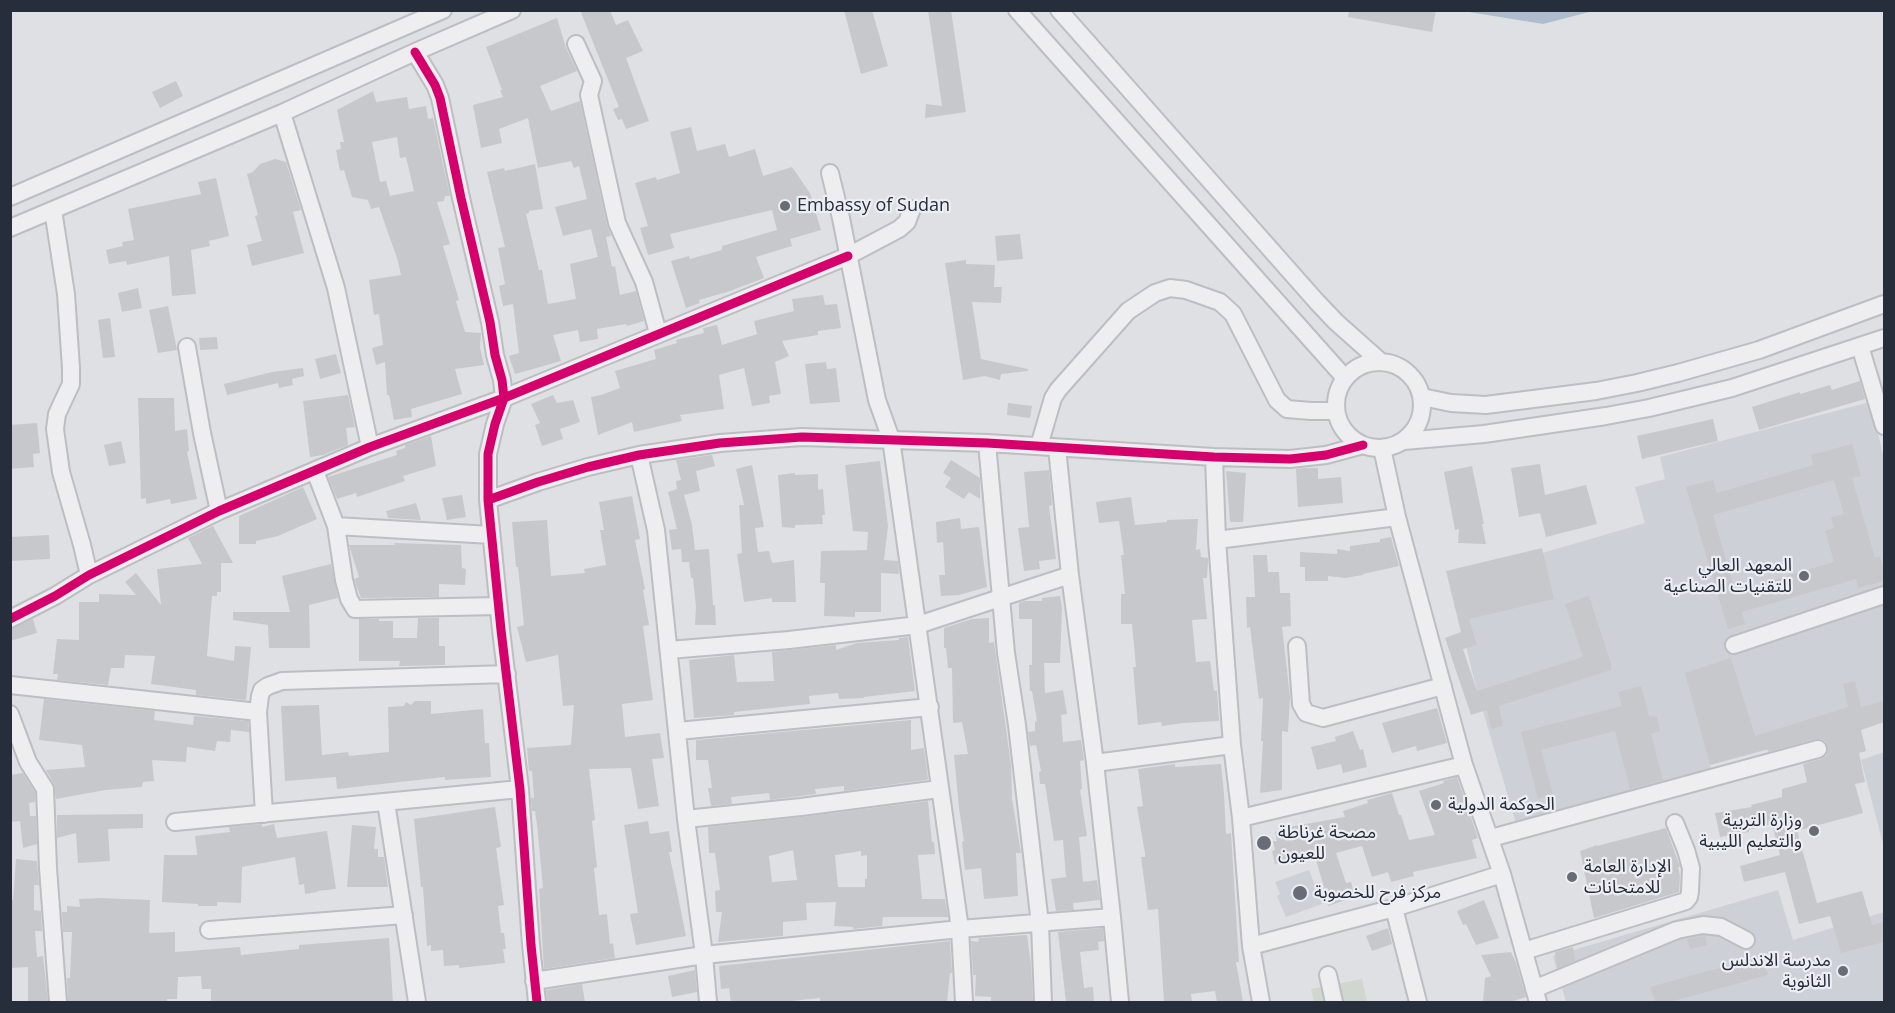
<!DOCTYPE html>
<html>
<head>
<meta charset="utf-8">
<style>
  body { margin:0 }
  #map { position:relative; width:1895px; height:1013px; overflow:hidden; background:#dee0e3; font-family:"Open Sans",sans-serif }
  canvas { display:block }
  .frame { position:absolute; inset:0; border:12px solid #272e3b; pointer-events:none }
</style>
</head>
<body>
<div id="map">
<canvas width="1895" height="1013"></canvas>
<div class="frame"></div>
</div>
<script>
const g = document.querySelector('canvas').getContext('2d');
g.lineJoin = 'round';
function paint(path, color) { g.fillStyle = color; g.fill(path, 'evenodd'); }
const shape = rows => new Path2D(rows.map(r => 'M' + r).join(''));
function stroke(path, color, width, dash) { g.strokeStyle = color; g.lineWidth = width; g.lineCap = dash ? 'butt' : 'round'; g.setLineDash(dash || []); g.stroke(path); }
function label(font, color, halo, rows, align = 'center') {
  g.font = font + ' "Open Sans","Noto Sans Arabic",sans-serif'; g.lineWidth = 4.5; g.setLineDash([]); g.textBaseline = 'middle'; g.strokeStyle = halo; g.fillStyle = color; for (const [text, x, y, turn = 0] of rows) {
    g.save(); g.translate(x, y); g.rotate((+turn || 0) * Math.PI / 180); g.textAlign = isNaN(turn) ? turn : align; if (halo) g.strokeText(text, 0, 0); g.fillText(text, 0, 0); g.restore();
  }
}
const built = shape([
  [1870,402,1884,458,1884,719,1710,765,1715,784,1520,837,1477,691,1450,580,1645,523,1635,487,1665,479,1660,457],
  [1884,752,1884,847,1861,760],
  [1309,870,1314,883,1319,882,1323,892,1318,894,1322,904,1286,917,1277,896,1280,894,1275,882],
  [1778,890,1793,940,1884,912,1884,1002,1566,1002,1553,956]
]);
const green = shape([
  [1362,979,1367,1002,1314,1002,1311,989]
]);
const water = shape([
  [1463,11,1593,11,1543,24]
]);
const building = shape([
  [580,10,610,10,616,25,628,20,643,51,626,58,649,121,626,129,622,119,618,120,613,109,619,107],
  [844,10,872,10,888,66,861,74],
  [928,10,951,10,966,112,925,118,926,104,942,106],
  [1349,10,1436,10,1432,32,1348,17],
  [557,18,566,48,577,71,540,86,551,111,580,101,607,225,611,236,606,237,612,267,615,266,620,295,636,291,644,321,627,326,626,324,597,329,598,339,580,342,578,330,553,335,561,361,515,374,509,356,519,353,513,304,503,306,499,286,505,284,498,248,505,247,487,172,504,168,505,171,535,164,543,209,529,211,529,213,526,214,539,270,542,270,548,304,576,299,570,264,598,257,591,229,563,236,555,207,587,199,579,166,574,168,571,161,538,168,528,118,499,129,502,143,481,148,473,105,503,97,500,90,502,90,486,47],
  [176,81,183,96,160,108,152,92],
  [373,91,376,102,407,97,409,109,426,106,428,119,433,118,450,196,445,196,444,201,437,202,450,244,443,246,459,300,456,301,465,332,481,333,480,347,484,365,455,369,462,394,411,409,412,417,394,420,389,395,387,395,385,362,376,365,372,348,383,345,379,314,374,315,369,280,401,275,398,261,379,207,371,209,368,200,352,197,344,170,340,171,336,150,341,149,340,142,344,142,337,110],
  [397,137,400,158,406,157,414,191,390,196,386,181,380,182,372,142],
  [691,127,697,151,725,144,729,157,755,149,763,176,792,167,810,193,821,230,790,239,792,246,756,257,764,278,730,291,699,300,700,303,686,308,671,261,689,256,690,259,722,250,722,246,777,230,772,210,670,234,674,248,648,255,640,228,648,226,635,183,656,177,657,180,680,173,670,132],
  [275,159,286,162,301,210,293,212,304,253,252,266,247,245,262,241,255,216,258,215,247,174,253,172,260,164],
  [216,178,229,236,209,241,210,246,191,250,196,294,172,296,169,256,127,265,126,261,109,264,106,250,123,246,122,242,134,240,128,209,201,194,198,182],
  [1020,234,1023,259,997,261,995,236],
  [966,260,966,264,995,265,994,287,1002,287,1001,303,972,302,981,359,1028,369,1028,371,1001,374,1000,380,985,376,963,380,945,263],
  [138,288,142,308,122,312,118,293],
  [823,295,825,305,837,304,841,328,818,331,818,335,782,341,789,356,775,362,781,394,769,396,770,403,752,406,744,368,719,375,724,409,680,415,682,421,634,432,632,422,598,435,591,397,601,395,620,388,615,371,656,359,654,350,677,343,676,340,704,333,703,328,717,325,722,345,757,334,754,321,794,311,792,299],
  [168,306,177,350,158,353,149,310],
  [110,318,115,357,103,358,98,320],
  [217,337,218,349,200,350,199,338],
  [336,354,341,373,320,379,315,359],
  [826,362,827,369,836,368,840,402,810,404,805,364],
  [303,368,304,376,292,379,293,385,279,388,278,383,227,395,224,384,272,372],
  [1860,381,1865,399,1759,430,1752,407,1800,392,1800,394,1830,385,1832,390],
  [348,395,355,427,346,428,348,445,323,455,310,457,303,401],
  [553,395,557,403,573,400,580,422,560,429,563,439,542,446,535,425,540,423,531,404],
  [138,398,174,398,175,431,187,429,189,451,187,452,197,499,171,504,170,499,146,504,146,498,141,499],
  [1008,403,1032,406,1030,418,1007,415],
  [1713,419,1718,441,1642,459,1637,436],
  [37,423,40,453,33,454,34,467,10,469,10,425],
  [431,436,436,466,403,476,405,481,357,497,356,493,337,499,328,477,397,455,396,451,405,448,405,445],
  [121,441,126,463,109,466,104,445],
  [1852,444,1861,476,1852,478,1875,558,1880,557,1884,570,1884,581,1858,588,1856,579,1742,612,1745,624,1728,629,1686,487,1713,480,1717,493,1813,465,1811,455],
  [1834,480,1844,514,1831,517,1834,528,1825,531,1834,562,1735,591,1713,515],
  [712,455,715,466,696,471,700,491,684,495,692,525,695,550,709,549,713,605,715,605,716,625,695,625,696,606,693,578,691,578,689,562,682,562,681,549,672,550,669,530,677,529,668,492,677,489,676,481,681,480,676,460],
  [951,460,980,478,980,499,969,492,964,499,945,487,951,478,943,473],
  [880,461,888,526,884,560,898,561,899,574,881,573,881,612,855,612,855,617,824,616,825,583,820,583,821,551,867,550,868,532,853,531,845,465],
  [1540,464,1545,495,1586,485,1597,524,1546,537,1540,513,1519,517,1511,468],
  [752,465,764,527,755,528,758,552,769,551,772,563,794,560,796,602,772,602,772,598,744,602,737,554,742,553,739,505,744,505,736,469],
  [1472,466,1484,524,1482,524,1486,544,1458,543,1459,529,1455,530,1444,472],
  [1306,468,1318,468,1318,479,1341,477,1343,503,1298,507,1296,469],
  [1049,470,1052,505,1049,506,1056,559,1039,561,1040,569,1024,571,1018,528,1029,527,1024,472],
  [1226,471,1246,473,1243,522,1230,522],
  [795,473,795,475,818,474,818,490,823,489,825,515,822,515,823,524,795,525,795,528,782,527,778,475],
  [303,487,317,519,278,536,256,541,256,544,239,544,239,516],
  [462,495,466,517,447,520,442,498],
  [632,496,640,539,635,540,645,589,643,590,649,625,643,626,653,700,622,704,625,737,660,733,664,758,652,759,659,806,638,809,631,768,589,769,595,820,592,821,597,867,594,868,599,915,607,914,610,944,613,943,615,958,544,969,539,889,543,888,537,824,535,811,532,811,531,798,534,798,532,771,529,771,527,748,571,745,574,705,563,706,558,655,526,662,517,627,524,625,518,567,516,567,512,522,547,520,551,576,585,573,584,569,606,565,600,530,604,530,599,502],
  [1131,497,1135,525,1167,522,1167,520,1198,519,1196,550,1200,549,1201,557,1208,558,1208,561,1207,578,1203,578,1207,619,1192,620,1196,662,1210,661,1214,691,1217,690,1219,721,1183,723,1162,726,1161,722,1138,725,1133,667,1136,667,1132,624,1121,624,1121,594,1125,594,1121,555,1124,555,1119,521,1099,523,1096,502],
  [416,503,421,520,388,518,386,511],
  [960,518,961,529,979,527,987,587,959,595,941,596,939,575,945,575,944,557,943,542,937,543,936,522],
  [213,526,233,563,221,563,221,592,217,592,217,596,212,596,207,656,234,661,235,646,251,647,246,700,196,695,196,690,151,684,155,656,125,655,124,668,111,668,108,685,57,680,58,674,53,674,57,639,79,640,79,602,99,602,99,594,136,595,125,582,136,573,161,605,157,569,202,564,188,538],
  [49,535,50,559,10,561,10,537],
  [1391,537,1399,566,1363,574,1363,575,1345,578,1328,576,1328,581,1305,581,1305,567,1300,567,1300,552,1337,554,1337,549,1350,551,1350,546,1380,542,1380,539],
  [394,543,461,545,462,568,466,569,465,585,439,584,439,597,361,598,354,579,359,577,349,545,395,545],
  [1542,548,1554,599,1469,619,1477,645,1463,649,1477,691,1583,657,1565,604,1589,596,1611,664,1611,670,1499,706,1503,726,1491,729,1487,710,1471,715,1445,638,1461,632,1446,571],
  [1253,555,1267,555,1268,572,1279,572,1280,593,1290,593,1291,626,1282,627,1290,697,1288,732,1282,731,1282,790,1260,793,1263,741,1261,741,1263,698,1259,699,1250,627,1247,628,1246,597,1255,597],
  [331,564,338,598,309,605,310,648,269,648,268,625,233,620,233,612,290,612,282,576],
  [1060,596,1062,608,1060,663,1044,663,1045,693,1063,690,1067,714,1061,715,1063,742,1081,740,1084,760,1080,761,1082,789,1080,790,1087,836,1079,837,1083,882,1097,880,1100,900,1073,903,1074,910,1056,911,1051,879,1066,877,1063,840,1054,841,1045,784,1040,784,1039,772,1041,771,1036,745,1030,746,1028,732,1035,731,1035,722,1037,721,1032,691,1030,691,1029,665,1032,665,1032,619,1019,619,1019,603,1024,601,1042,601,1042,598],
  [418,618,439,618,439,646,445,646,445,665,399,666,400,661,359,661,359,619,379,619,379,621,393,621,393,638,417,638],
  [989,618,989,643,994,642,1011,765,1012,799,1021,853,1016,853,1018,896,984,899,981,868,965,870,962,842,964,841,959,808,954,755,968,754,962,722,953,723,952,668,948,668,946,648,944,648,944,628,972,619],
  [33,619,37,633,10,641,10,629],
  [908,637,915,691,864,697,864,698,839,699,838,693,809,696,810,704,734,712,734,715,694,718,689,660,734,655,737,682,774,681,772,652,836,645,836,650,857,643,899,640,899,638],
  [1731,658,1755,736,1848,707,1843,684,1855,681,1861,707,1884,701,1884,722,1861,730,1866,751,1859,753,1865,782,1855,784,1863,813,1797,831,1817,903,1862,891,1872,925,1884,922,1884,942,1841,953,1830,916,1799,924,1785,872,1744,882,1740,866,1780,855,1772,824,1749,830,1749,832,1720,837,1715,813,1752,807,1751,805,1782,797,1782,789,1807,782,1803,764,1821,759,1826,756,1828,751,1826,742,1821,739,1816,739,1768,752,1767,749,1710,765,1685,673],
  [1641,686,1649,716,1657,717,1660,731,1651,734,1663,780,1630,789,1615,731,1541,750,1553,795,1538,799,1521,732,1622,706,1618,692],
  [44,699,155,711,154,720,193,725,194,716,248,721,249,732,231,730,230,742,217,741,215,751,187,747,186,762,152,760,154,781,143,782,142,787,105,790,56,799,54,784,46,770,85,767,82,745,39,740],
  [415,701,431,701,431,714,483,709,485,743,489,743,491,777,445,780,445,777,337,789,336,777,285,781,281,706,319,705,322,755,348,752,349,756,389,752,388,707,404,706,406,702,411,705],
  [1437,708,1447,743,1417,751,1416,746,1392,753,1382,723],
  [911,720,911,750,924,748,928,779,926,780,844,791,844,786,815,789,816,794,770,800,769,793,731,797,732,804,711,806,708,788,712,788,708,760,696,760,696,740],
  [1353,731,1360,750,1363,749,1367,767,1343,773,1341,764,1317,770,1311,747,1336,741,1335,737],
  [1175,764,1175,767,1221,764,1224,794,1226,834,1231,833,1239,962,1236,962,1243,1002,1217,1002,1215,991,1191,994,1192,1002,1164,1002,1158,909,1148,910,1141,857,1145,857,1145,853,1137,807,1143,806,1138,769],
  [23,773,35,792,35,802,29,803,30,816,36,816,37,844,23,848,20,821,10,822,10,775],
  [1457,777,1478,838,1472,840,1477,858,1413,872,1414,876,1391,882,1388,872,1372,877,1362,846,1336,853,1346,883,1351,882,1355,897,1328,906,1323,890,1325,890,1315,857,1310,858,1310,855,1275,864,1272,851,1275,850,1273,841,1277,841,1275,832,1284,830,1284,828,1345,817,1343,811,1368,803,1367,800,1392,793,1399,815,1401,815,1409,840,1435,835,1419,791,1444,783,1443,781],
  [928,801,932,842,934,842,935,854,918,855,922,899,945,899,948,917,883,917,882,926,853,929,853,927,834,926,836,902,806,903,807,920,783,922,783,936,718,942,722,912,716,912,715,891,720,890,715,853,709,853,708,827,802,817],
  [793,850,797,880,772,882,769,856],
  [861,851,861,856,867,855,867,879,865,879,865,887,838,887,835,855],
  [495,807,501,847,496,848,504,905,498,906,501,933,504,933,506,949,503,949,505,963,459,968,459,965,444,966,443,950,431,951,431,945,427,946,423,887,421,887,414,819],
  [143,814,143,828,108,829,110,861,78,863,76,833,57,838,57,815],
  [648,821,650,834,669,831,672,852,669,852,686,936,636,945,630,914,638,913,624,825],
  [262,824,262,827,274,824,277,838,327,831,336,889,317,891,318,892,305,894,304,884,299,885,295,857,242,867,241,903,217,902,217,906,198,906,198,904,162,902,164,855,197,855,195,836,230,832,229,827],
  [352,825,376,827,374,849,378,849,378,857,384,857,388,887,347,887],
  [1666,828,1680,867,1678,867,1680,876,1679,892,1594,918,1580,851,1597,845,1597,846],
  [16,859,37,861,39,885,34,885,34,910,41,911,42,931,35,931,37,957,43,956,48,1002,28,1002,28,967,10,968,10,900,13,900],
  [100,898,150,900,149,933,175,932,175,952,240,947,241,955,299,949,299,945,389,938,393,1002,211,1002,211,989,202,989,201,976,178,977,177,999,167,999,167,1002,68,1002,67,978,70,978,72,932,63,932,62,912,67,912,67,906,80,907,79,899],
  [1484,900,1499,938,1476,945,1466,924,1463,925,1457,911],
  [1103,928,1104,941,1098,942,1099,950,1080,952,1084,988,1093,987,1094,1002,1066,1002,1058,932],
  [1388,928,1392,944,1372,951,1366,936],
  [1027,935,1031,964,1033,1002,991,1002,991,997,975,996,976,975,973,975,971,941,978,942,979,938],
  [1705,936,1707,945,1690,949,1687,939],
  [950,941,952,973,950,973,947,1002,820,1002,820,998,783,1002,731,1002,729,988,721,989,719,966],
  [1573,947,1575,961,1557,968,1555,952],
  [1511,952,1516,963,1526,997,1511,1002,1483,1002,1485,978,1491,976,1481,955],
  [1763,956,1768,975,1670,1002,1655,1002,1650,987],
  [695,970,697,992,672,997,668,976],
  [582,984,585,1002,547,1002,546,990]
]);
const minor = shape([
  [1017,10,1345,378],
  [1059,10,1317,302,1336,322,1381,362],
  [576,44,593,81,589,95,617,223,644,282,658,333],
  [415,52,435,85,440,98,461,198,490,322,495,355,502,380,504,398,495,424,488,454,488,500,501,630,520,789,531,945,537,1002],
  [282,113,336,288,370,447],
  [830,173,841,218,877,400,891,439,960,929,964,1002],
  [10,197,443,10],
  [53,210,66,294,71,368,71,384,57,414,55,429,61,472,82,545,89,575],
  [10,228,282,113,415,52,512,10],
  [1860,346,1884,426],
  [187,347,202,433,219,511],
  '1336 405a43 43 0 1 1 86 0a43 43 0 1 1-86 0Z',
  [1422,397,1451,403,1486,405,1596,391,1637,383,1678,373,1759,350,1884,304],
  [1404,441,1484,434,1606,416,1649,408,1732,388,1884,338],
  [987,443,1006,653,1017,725,1040,924,1043,1002],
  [1039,446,1053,398,1058,390,1128,311,1155,293,1170,288,1186,290,1220,302,1233,314,1277,400,1287,409,1311,411,1336,411],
  [1057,448,1070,575,1095,763,1112,917,1120,1002],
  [1382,448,1397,517,1464,765,1502,874,1538,1002],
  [639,455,656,530,686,819,704,955,708,1002],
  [1214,457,1217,540,1232,745,1241,818,1251,946,1261,1002],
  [315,471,336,526,344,580,349,599,355,609,498,606],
  [488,500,538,482,588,467,639,455,720,443,802,437,987,443,1214,457,1290,459,1326,455,1363,445],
  [336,526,491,535],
  [1217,540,1397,517],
  [10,619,55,596,89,575,219,511,370,447,504,398,848,256,899,229,907,222,912,209],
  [1734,645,1884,595],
  [1297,646,1301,704,1306,713,1323,718,1443,686],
  [669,650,789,640,918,625,1070,575],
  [10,685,258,712],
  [10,714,28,762,45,789,48,868,58,1002],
  [678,731,930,707],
  [1095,763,1232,745],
  [386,802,417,1002],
  [264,814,258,712,260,696,262,690,268,686,282,681,507,674],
  [1241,818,1464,765],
  [686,819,801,807,939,789],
  [175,822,520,789],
  [1491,838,1818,749],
  [1394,908,1418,1002],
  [209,930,404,915],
  [1251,946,1394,908,1502,874],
  [1524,951,1686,901,1689,897,1690,891,1691,868,1686,850,1675,823],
  [1328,975,1334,1002],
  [534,981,704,955,960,929,1112,917],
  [1534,989,1677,930,1703,925,1721,927,1746,940]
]);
const cycleway = shape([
  [415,52,435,85,440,98,461,198,490,322,495,355,502,380,504,398,495,424,488,454,488,500,501,630,520,789,531,945,537,1002],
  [488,500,538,482,588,467,639,455,720,443,802,437,987,443,1214,457,1290,459,1326,455,1363,445],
  [10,619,55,596,89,575,219,511,370,447,504,398,848,256]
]);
const markers = [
  [785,206,6,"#676c76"],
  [1804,576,6,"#676c76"],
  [1436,805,6,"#676c76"],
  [1814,831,6,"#676c76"],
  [1264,843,8,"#676c76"],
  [1572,877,6,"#676c76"],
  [1300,893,8,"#676c76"],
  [1843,971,6,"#676c76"]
];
const poiNames = [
  ["Embassy of Sudan",797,206],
  ["المعهد العالي",1792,566,"right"],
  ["للتقنيات الصناعية",1792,587,"right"],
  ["الحوكمة الدولية",1448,805],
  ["وزارة التربية",1802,821,"right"],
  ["والتعليم الليبية",1802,842,"right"],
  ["مصحة غرناطة",1278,833],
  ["للعيون",1278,854],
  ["الإدارة العامة",1584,867],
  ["للامتحانات",1584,888],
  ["مركز فرح للخصوبة",1314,893],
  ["مدرسة الاندلس",1831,961,"right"],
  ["الثانوية",1831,982,"right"]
];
paint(built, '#cdd0d6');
paint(green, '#cfd7cf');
paint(water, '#aebccd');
paint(building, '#c7c8cb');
stroke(minor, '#bcbec1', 20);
stroke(minor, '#eeeef0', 16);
stroke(cycleway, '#d6006c', 9);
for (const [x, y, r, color] of markers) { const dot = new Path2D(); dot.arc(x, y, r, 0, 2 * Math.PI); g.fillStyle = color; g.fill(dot); stroke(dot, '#eceef3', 2); }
label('18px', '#272e3b', '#eceef3', poiNames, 'left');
</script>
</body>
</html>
